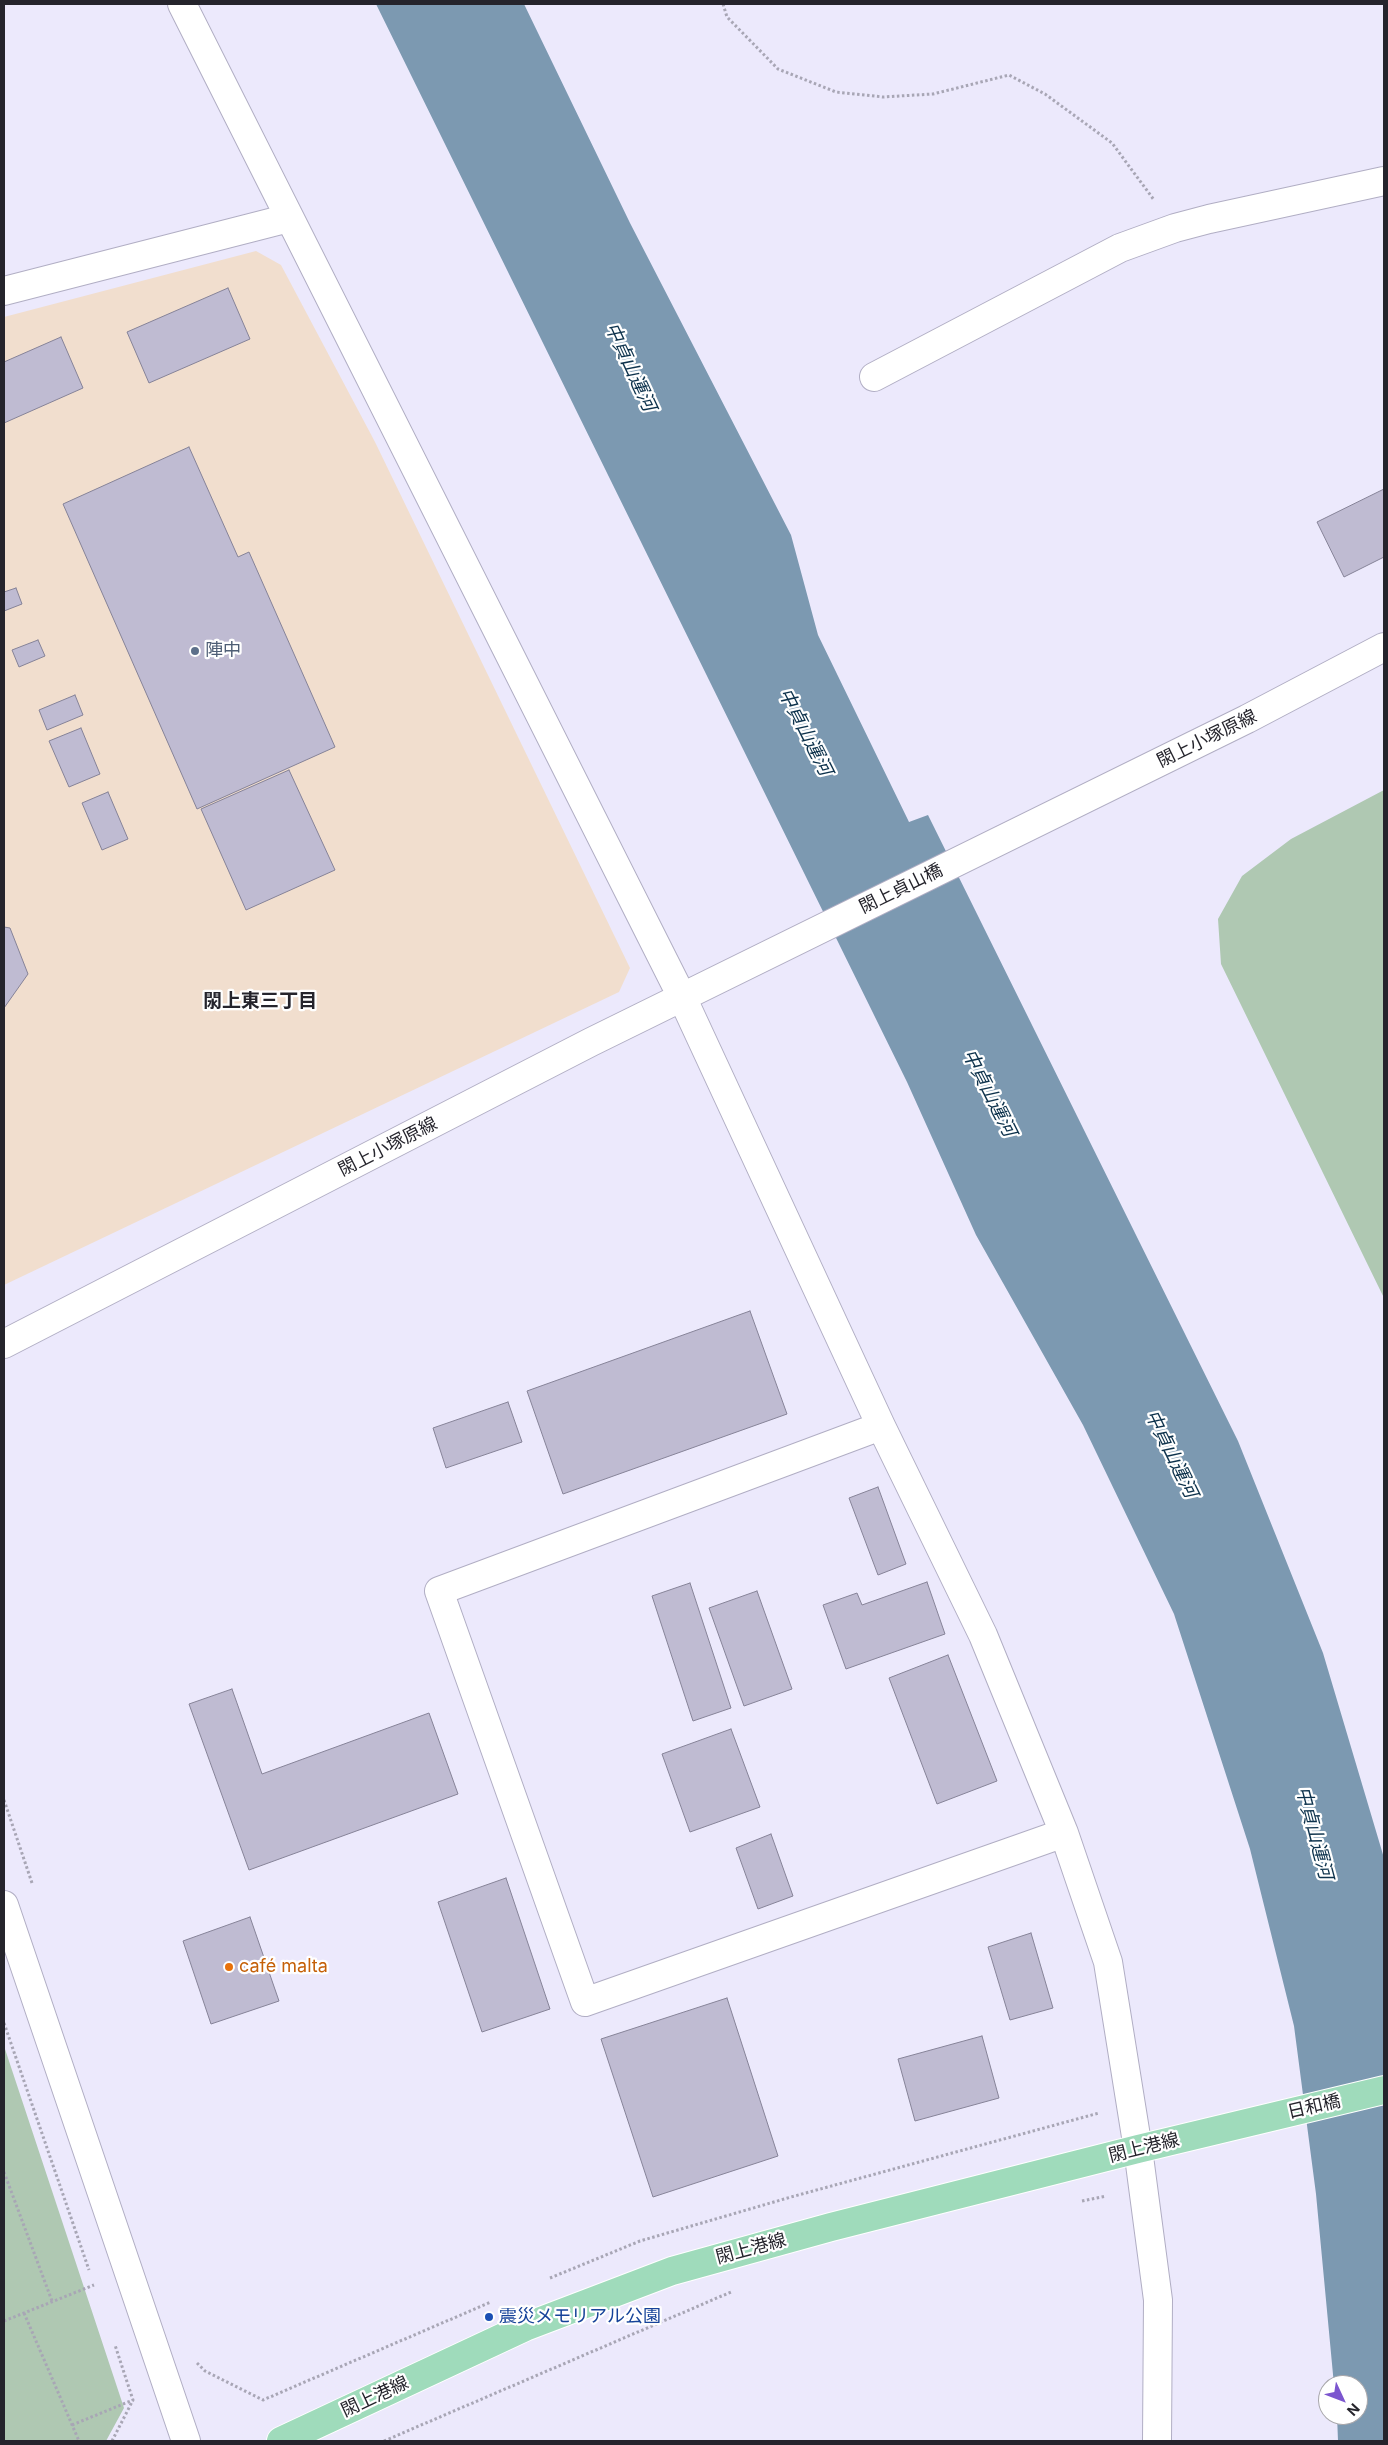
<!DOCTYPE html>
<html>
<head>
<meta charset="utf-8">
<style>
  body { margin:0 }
  #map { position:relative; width:1388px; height:2445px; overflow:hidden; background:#ece9fc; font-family:Inter,sans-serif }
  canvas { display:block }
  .frame { position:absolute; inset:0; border:5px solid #25242c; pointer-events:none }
  .north { position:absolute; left:1318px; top:2375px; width:50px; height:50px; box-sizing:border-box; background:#fff; border:1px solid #a8a7ab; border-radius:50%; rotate:133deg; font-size:14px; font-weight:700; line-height:20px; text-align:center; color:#25242c }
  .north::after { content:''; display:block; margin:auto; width:18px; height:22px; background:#7c56cf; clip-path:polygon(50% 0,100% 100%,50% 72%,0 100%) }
</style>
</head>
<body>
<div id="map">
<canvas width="1388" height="2445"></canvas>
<div class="frame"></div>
<div class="north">N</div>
</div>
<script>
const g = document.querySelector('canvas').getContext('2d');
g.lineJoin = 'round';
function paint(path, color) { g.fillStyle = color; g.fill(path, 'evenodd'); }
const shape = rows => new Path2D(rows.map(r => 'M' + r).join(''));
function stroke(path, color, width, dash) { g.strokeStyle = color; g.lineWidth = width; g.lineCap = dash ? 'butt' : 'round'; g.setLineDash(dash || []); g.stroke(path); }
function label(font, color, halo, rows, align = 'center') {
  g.font = font + ' Inter,"Noto Sans JP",sans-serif'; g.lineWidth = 4.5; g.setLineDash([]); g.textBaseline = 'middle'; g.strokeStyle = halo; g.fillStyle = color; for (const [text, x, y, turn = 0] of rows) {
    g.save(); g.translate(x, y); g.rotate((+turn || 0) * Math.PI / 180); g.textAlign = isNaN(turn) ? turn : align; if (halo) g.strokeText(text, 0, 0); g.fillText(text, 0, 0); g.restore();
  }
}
const industrial = shape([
  [256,251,281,265,375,442,630,968,619,992,4,1285,4,317]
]);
const green = shape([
  [1384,790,1384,1298,1221,964,1218,919,1242,876,1291,839],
  [4,2046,124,2408,106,2441,4,2441]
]);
const water = shape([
  [376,4,524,4,630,223,791,535,818,635,909,822,928,815,1238,1441,1323,1653,1384,1858,1384,2441,1338,2441,1337,2415,1358,2415,1358,2385,1334,2385,1316,2194,1294,2026,1250,1849,1174,1614,1083,1425,976,1235,907,1082]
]);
const building = shape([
  [228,288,250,339,149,383,127,332,228,288],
  [61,337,83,388,4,423,4,362,61,337],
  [189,447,238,557,249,552,335,747,197,809,63,504,189,447],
  [1384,489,1384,557,1344,577,1317,522,1384,489],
  [16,588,22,604,4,611,4,592,16,588],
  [38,640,45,656,19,667,12,650,38,640],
  [75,695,83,715,47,730,39,710,75,695],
  [81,728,100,774,69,787,49,741,81,728],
  [289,770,335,870,246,910,201,809,289,770],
  [108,792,128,839,102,850,82,803,108,792],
  [4,927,10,928,28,974,4,1008,4,927],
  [750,1311,787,1414,563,1494,527,1391,750,1311],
  [508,1402,522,1442,446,1468,433,1428,508,1402],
  [878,1487,906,1564,878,1575,849,1498,878,1487],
  [927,1582,945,1634,846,1669,823,1605,857,1593,862,1605,927,1582],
  [690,1583,731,1708,693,1721,652,1596,690,1583],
  [757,1591,792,1689,744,1706,709,1608,757,1591],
  [948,1655,997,1781,937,1804,889,1678,948,1655],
  [232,1689,262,1774,429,1713,458,1794,249,1870,189,1704,232,1689],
  [731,1729,760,1807,690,1832,662,1754,731,1729],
  [771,1834,793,1896,758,1909,736,1848,771,1834],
  [506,1878,550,2009,482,2032,438,1902,506,1878],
  [250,1917,279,2001,211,2024,183,1941,250,1917],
  [1031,1933,1053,2008,1010,2020,988,1947,1031,1933],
  [727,1998,778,2156,653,2197,601,2039,727,1998],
  [982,2036,999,2098,915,2121,898,2059,982,2036]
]);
const path = shape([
  [723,4,727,17,778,69,836,92,883,97,933,94,1009,75,1045,94,1112,143,1154,200],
  [4,1800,32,1883],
  [4,2023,89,2270],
  [4,2172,52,2301],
  [1082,2201,1106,2196],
  [550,2278,640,2241,791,2197,1099,2113],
  [24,2313,79,2441],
  [4,2321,94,2285],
  [197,2363,205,2371,263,2400,491,2302],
  [72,2425,133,2400],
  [112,2441,133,2400,115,2345],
  [384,2441,731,2292]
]);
const minor = shape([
  [182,4,682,997,881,1426,983,1635,1064,1833,1108,1962,1138,2149,1158,2300,1157,2441],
  [4,291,289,218],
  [874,377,1120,248,1175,228,1209,219,1384,181],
  [4,1344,591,1042,1247,719,1384,647],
  [881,1426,439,1591,585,2002,1064,1833],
  [4,1905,186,2441]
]);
const major = shape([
  [281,2441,525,2327,672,2271,831,2227,1138,2149,1384,2090]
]);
const markers = [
  [195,651,5,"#5c6f8a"],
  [229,1967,5,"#e8710a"],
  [489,2317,5,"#1a4fb4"]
];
const serviceNames = [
  ["陣中",205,651]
];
const streetNames = [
  ["閖上小塚原線",1207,739,-26],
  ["閖上貞山橋",901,889,-26],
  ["閖上小塚原線",388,1147,-27],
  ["日和橋",1314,2107,-13],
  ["閖上港線",1144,2148,-14],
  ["閖上港線",751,2249,-15],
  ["閖上港線",375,2397,-25]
];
const foodNames = [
  ["café malta",239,1967]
];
const transitNames = [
  ["震災メモリアル公園",499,2317]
];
const waterNames = [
  ["中貞山運河",630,367,65],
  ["中貞山運河",805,732,63],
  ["中貞山運河",989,1093,63],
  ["中貞山運河",1171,1454,64],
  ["中貞山運河",1314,1833,75]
];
const neighbourhoodNames = [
  ["閖上東三丁目",260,1001]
];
paint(industrial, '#f1dece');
paint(green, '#afc8b2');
paint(water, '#7c99b1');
paint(building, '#bfbbd2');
stroke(building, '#868398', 1);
stroke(minor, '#b1aec4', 30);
stroke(major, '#fff', 30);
stroke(path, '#a8a6b5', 3, [2.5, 2.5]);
stroke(minor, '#fff', 28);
stroke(major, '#9fdbbb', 28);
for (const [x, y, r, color] of markers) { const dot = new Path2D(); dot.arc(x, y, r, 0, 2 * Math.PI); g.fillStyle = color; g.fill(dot); stroke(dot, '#fff', 2); }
label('18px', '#4e5e75', '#fff', serviceNames, 'left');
label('18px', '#25242c', '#fff', streetNames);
label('18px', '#c56008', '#fff', foodNames, 'left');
label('18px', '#164399', '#fff', transitNames, 'left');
label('italic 19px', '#0d324c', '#fff', waterNames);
label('bold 19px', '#25242c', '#fff', neighbourhoodNames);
</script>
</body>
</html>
